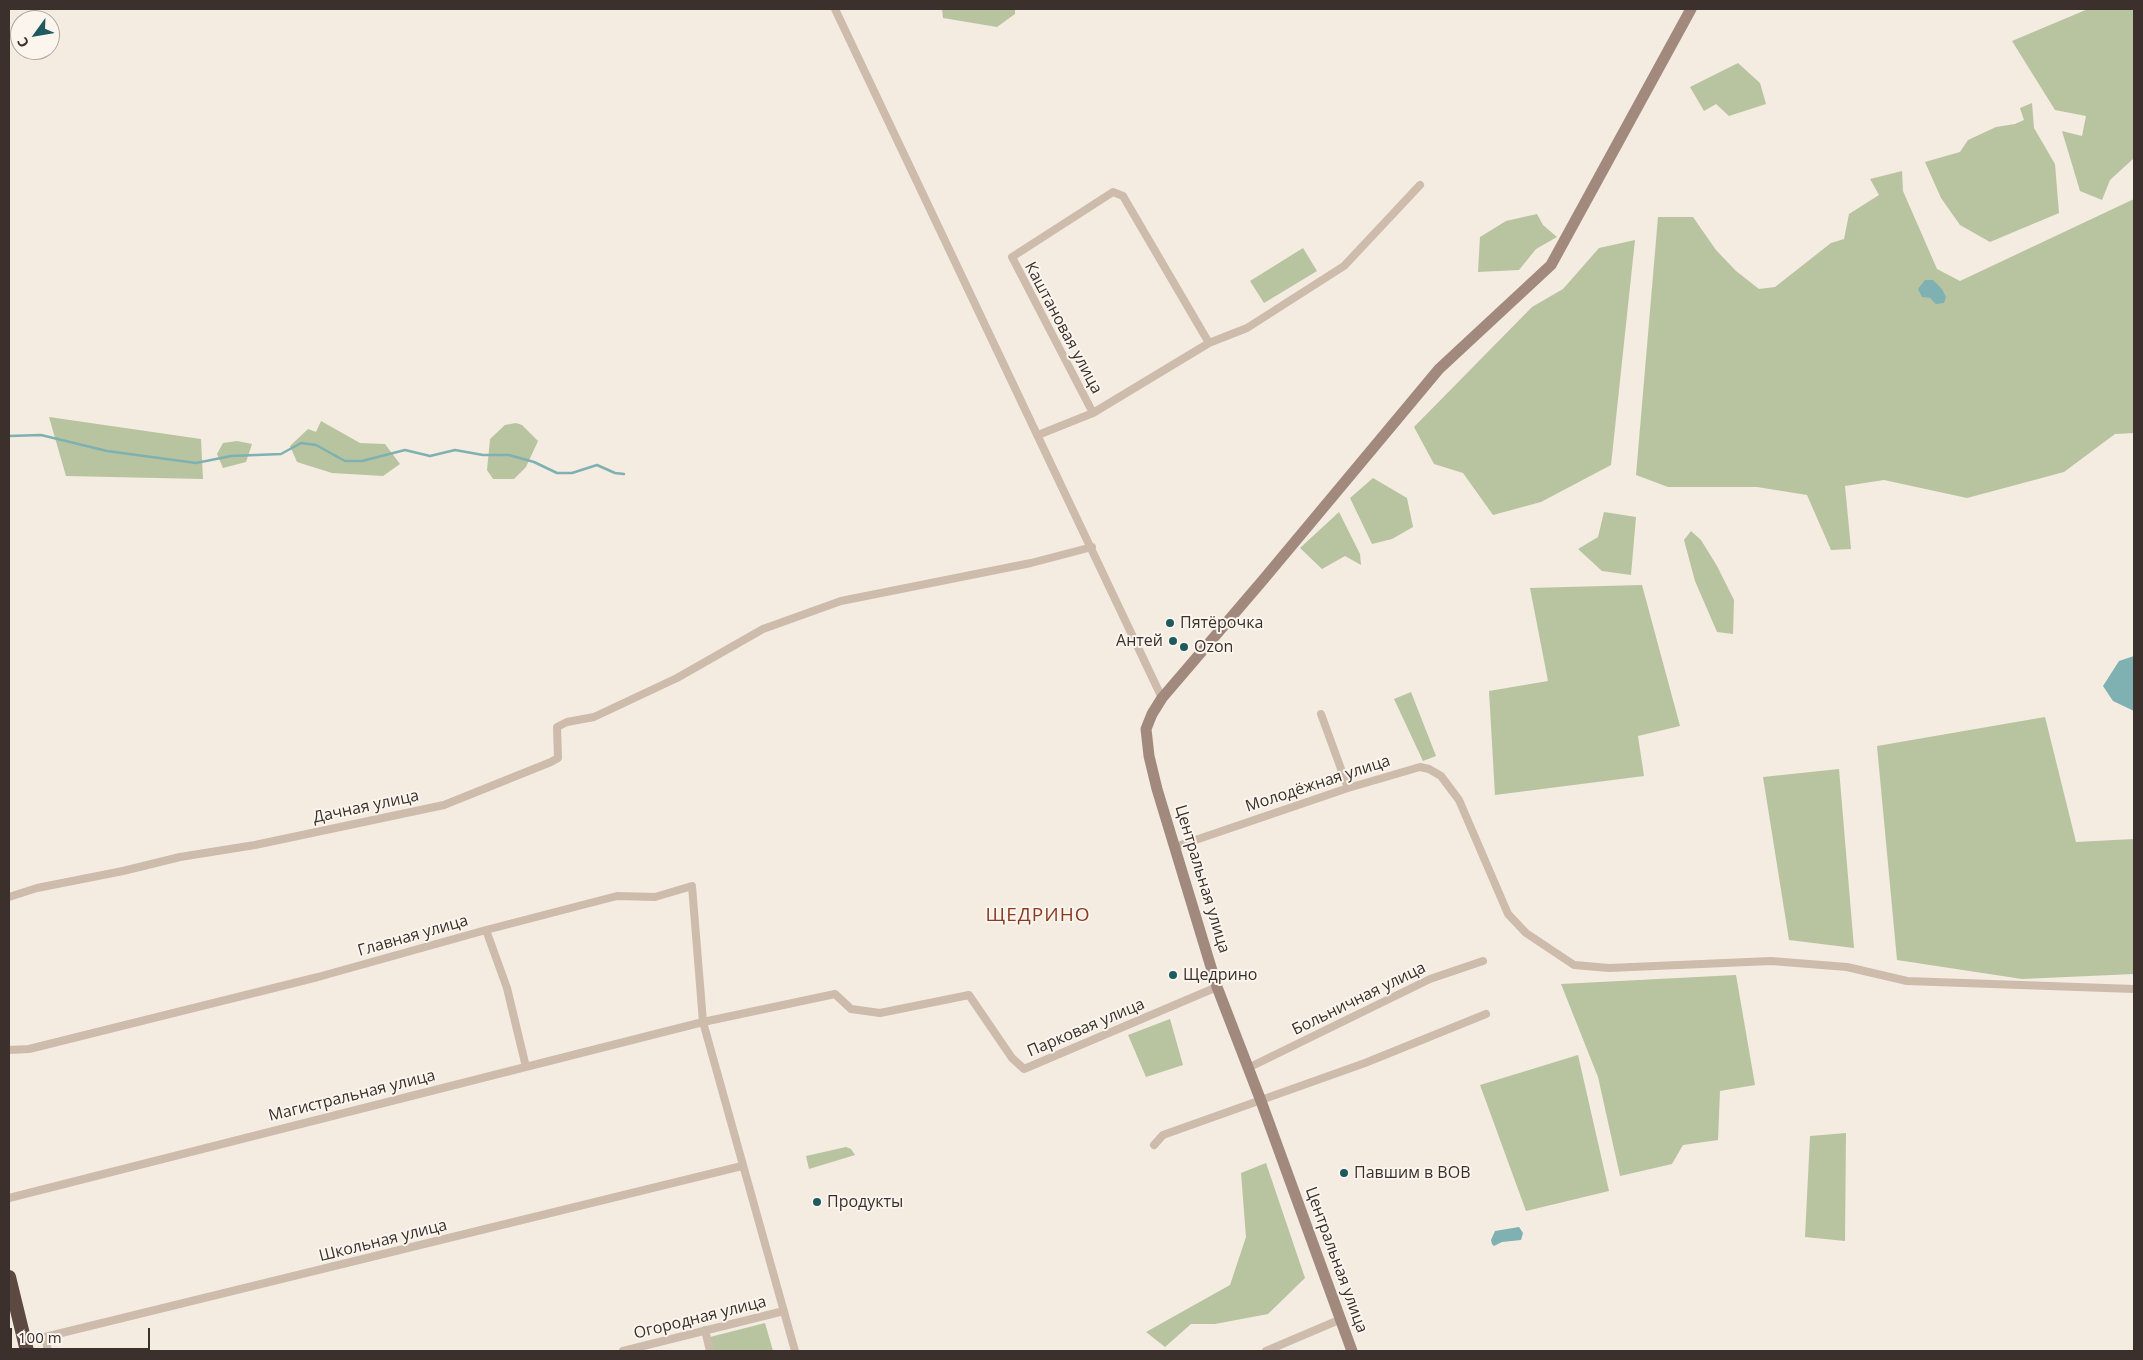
<!DOCTYPE html>
<html>
<head>
<meta charset="utf-8">
<style>
  body { margin:0 }
  #map { position:relative; width:2143px; height:1360px; overflow:hidden; background:#f4ebe1; font-family:"Open Sans",sans-serif }
  canvas { display:block }
  .frame { position:absolute; inset:0; border:10px solid #3b302b; pointer-events:none }
  .north { position:absolute; left:10px; top:10px; width:50px; height:50px; box-sizing:border-box; background:#fbf5ee; border:1px solid #aea6a0; border-radius:50%; rotate:238deg; font-size:14px; font-weight:700; line-height:20px; text-align:center; color:#3b302b }
  .north::after { content:''; display:block; margin:auto; width:18px; height:22px; background:#1f5a5e; clip-path:polygon(50% 0,100% 100%,50% 72%,0 100%) }
  .scale { position:absolute; left:10px; top:1328px; width:140px; height:22px; box-sizing:border-box; border:2px solid #3b302b; border-top:0; padding-left:6px; font-size:15px; line-height:18px; white-space:nowrap; color:#3b302b; -webkit-text-stroke:4px #fbf5ee; paint-order:stroke }
</style>
</head>
<body>
<div id="map">
<canvas width="2143" height="1360"></canvas>
<div class="frame"></div>
<div class="north">С</div>
<div class="scale">100 m</div>
</div>
<script>
const g = document.querySelector('canvas').getContext('2d');
g.lineJoin = 'round';
function paint(path, color) { g.fillStyle = color; g.fill(path, 'evenodd'); }
const shape = rows => new Path2D(rows.map(r => 'M' + r).join(''));
function stroke(path, color, width, dash) { g.strokeStyle = color; g.lineWidth = width; g.lineCap = dash ? 'butt' : 'round'; g.setLineDash(dash || []); g.stroke(path); }
function label(font, color, halo, rows, align = 'center') {
  g.font = font + ' "Open Sans",sans-serif'; g.lineWidth = 4; g.setLineDash([]); g.textBaseline = 'middle'; g.strokeStyle = halo; g.fillStyle = color; for (const [text, x, y, turn = 0] of rows) {
    g.save(); g.translate(x, y); g.rotate((+turn || 0) * Math.PI / 180); g.textAlign = isNaN(turn) ? turn : align; if (halo) g.strokeText(text, 0, 0); g.fillText(text, 0, 0); g.restore();
  }
}
const green = shape([
  [942,9,1015,9,1015,14,997,27,943,18],
  [2088,9,2134,9,2134,165,2133,159,2110,180,2102,200,2080,191,2062,131,2082,136,2086,116,2055,110,2012,41],
  [1738,63,1760,83,1766,104,1729,116,1716,104,1704,111,1690,87],
  [2032,103,2034,128,2055,164,2059,213,1990,242,1960,225,1941,198,1925,162,1960,152,1968,140,1996,127,2015,124,2024,120,2020,108],
  [1902,171,1903,191,1937,269,1960,281,2134,199,2134,433,2115,434,2064,472,1967,498,1884,480,1845,486,1851,549,1831,550,1807,495,1757,487,1668,487,1636,475,1658,217,1693,217,1716,250,1736,271,1759,289,1775,287,1831,243,1844,239,1849,214,1879,195,1870,179],
  [1537,214,1543,225,1557,237,1536,249,1519,270,1478,272,1480,237,1506,221],
  [1635,240,1611,465,1541,502,1493,515,1463,473,1434,464,1414,427,1532,307,1563,289,1599,248],
  [1303,248,1317,271,1264,303,1250,281],
  [49,417,201,439,203,479,66,476],
  [321,421,360,443,385,444,400,464,383,476,332,473,297,462,290,446,308,429,316,432],
  [516,423,522,425,538,441,526,467,514,479,493,479,487,470,490,439,505,425],
  [237,441,252,444,246,462,223,468,217,454,223,443],
  [1373,478,1407,498,1413,527,1392,539,1372,544,1350,498],
  [1339,512,1360,554,1361,565,1345,556,1322,569,1300,548],
  [1604,512,1636,517,1631,575,1602,571,1578,549,1598,537],
  [1691,531,1701,540,1717,566,1734,600,1733,634,1717,632,1695,581,1684,540],
  [1642,585,1680,726,1638,736,1644,776,1495,795,1489,691,1548,681,1530,588],
  [1411,692,1436,756,1423,761,1394,699],
  [2045,717,2076,842,2134,839,2134,974,2022,979,1897,960,1877,746],
  [1839,769,1854,948,1789,940,1763,777],
  [1736,975,1755,1085,1720,1091,1718,1140,1683,1145,1672,1164,1620,1176,1598,1077,1561,984],
  [1170,1019,1183,1065,1146,1077,1128,1035],
  [1578,1055,1609,1191,1526,1211,1480,1085],
  [1846,1133,1845,1241,1805,1237,1810,1136],
  [846,1147,851,1149,855,1155,809,1169,806,1156],
  [1266,1163,1305,1278,1268,1314,1215,1324,1191,1324,1165,1347,1146,1332,1230,1285,1246,1237,1241,1173],
  [765,1323,773,1351,713,1351,710,1337]
]);
const water = shape([
  [1925,280,1933,280,1942,289,1946,297,1944,303,1936,304,1930,298,1922,297,1918,289],
  [2134,656,2134,711,2113,701,2103,686,2119,661],
  [1519,1227,1523,1233,1521,1240,1502,1242,1494,1246,1492,1244,1491,1240,1495,1231]
]);
const stream = shape([
  [9,436,41,435,107,451,196,463,231,456,281,454,301,443,316,445,345,461,362,461,405,450,430,456,455,450,483,455,509,455,534,462,557,473,572,473,597,465,615,473,624,474]
]);
const street = shape([
  [835,9,1162,698],
  [1093,413,1012,257,1113,192,1123,196,1209,343],
  [1038,435,1093,413,1209,343,1247,328,1344,266,1420,185],
  [1321,714,1348,788],
  [1175,847,1348,788,1420,767,1429,769,1441,776,1459,800,1508,914,1526,933,1574,965,1609,968,1771,961,1847,967,1907,981,2134,989],
  [9,897,37,888,123,871,180,857,255,845,444,805,551,762,558,758,557,727,567,722,594,717,677,678,763,629,841,601,1031,563,1092,547],
  [486,930,507,988,526,1067],
  [9,1050,29,1049,318,977,486,930,617,896,655,897,692,886,703,1022,795,1351],
  [1248,1068,1430,979,1483,961],
  [1154,1145,1163,1135,1365,1063,1486,1014],
  [9,1198,703,1022,835,994,851,1009,880,1013,969,995,1012,1058,1024,1069,1217,987],
  [705,1330,710,1351],
  [48,1351,45,1337,742,1166],
  [623,1351,784,1311],
  [1266,1351,1339,1320]
]);
const secondary = shape([
  [1352,1351,1261,1101,1217,987,1157,789,1149,756,1146,729,1152,714,1162,698,1263,580,1439,369,1551,265,1691,9]
]);
const highway = shape([
  [9,1277,27,1351]
]);
const markers = [
  [1170,623,5,"#1f5a5e"],
  [1173,641,5,"#1f5a5e"],
  [1184,647,5,"#1f5a5e"],
  [1173,975,5,"#1f5a5e"],
  [1344,1173,5,"#1f5a5e"],
  [817,1202,5,"#1f5a5e"]
];
const streetNames = [
  ["Каштановая улица",1063,328,62],
  ["Молодёжная улица",1318,784,-18],
  ["Дачная улица",366,807,-12],
  ["Центральная улица",1202,879,73],
  ["Главная улица",413,936,-16],
  ["Больничная улица",1359,999,-26],
  ["Парковая улица",1086,1028,-23],
  ["Магистральная улица",352,1096,-14],
  ["Школьная улица",383,1241,-14],
  ["Центральная улица",1336,1260,70],
  ["Огородная улица",700,1318,-14]
];
const poiNames = [
  ["Пятёрочка",1180,623],
  ["Антей",1163,641,"right"],
  ["Ozon",1194,647],
  ["Щедрино",1183,975],
  ["Павшим в ВОВ",1354,1173],
  ["Продукты",827,1202]
];
const quarterNames = [
  ["ЩЕДРИНО",1038,916]
];
paint(green, '#b8c4a0');
paint(water, '#7fb0b2');
stroke(stream, '#7fb0b2', 2.5);
stroke(street, '#cdbbac', 8);
stroke(secondary, '#a18a7d', 11);
stroke(highway, '#5c4a42', 14);
for (const [x, y, r, color] of markers) { const dot = new Path2D(); dot.arc(x, y, r, 0, 2 * Math.PI); g.fillStyle = color; g.fill(dot); stroke(dot, '#fbf5ee', 2); }
label('16px', '#3b302b', '#fbf5ee', streetNames);
label('16px', '#3b302b', '#fbf5ee', poiNames, 'left');
g.letterSpacing = '1px';
label('19px', '#8c3b22', '#fbf5ee', quarterNames);
g.letterSpacing = '0px';
</script>
</body>
</html>
